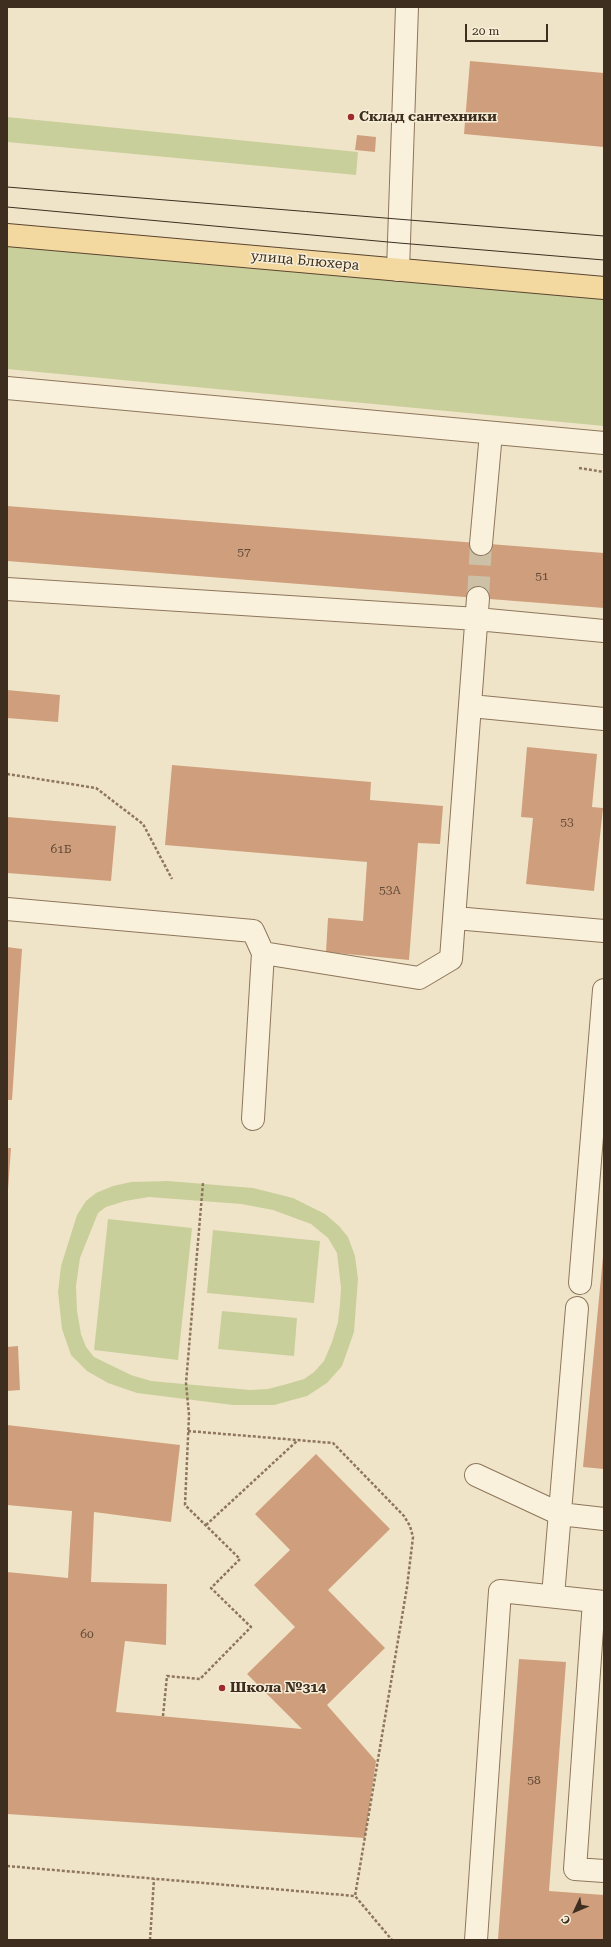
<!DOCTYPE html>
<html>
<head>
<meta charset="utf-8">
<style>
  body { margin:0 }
  #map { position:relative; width:611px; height:1947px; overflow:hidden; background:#f0e4c8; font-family:"Roboto Serif",serif }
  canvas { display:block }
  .frame { position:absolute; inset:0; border:8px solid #3d2e20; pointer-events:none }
  .north { position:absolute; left:555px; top:1891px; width:40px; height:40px; -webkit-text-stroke:3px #f7eed8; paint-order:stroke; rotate:226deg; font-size:11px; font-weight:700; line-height:16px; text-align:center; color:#3d2e20 }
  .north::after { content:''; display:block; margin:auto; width:14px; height:18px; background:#3d2e20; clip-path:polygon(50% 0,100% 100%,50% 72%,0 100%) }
  .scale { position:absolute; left:465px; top:24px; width:83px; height:18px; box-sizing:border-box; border:2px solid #3d2e20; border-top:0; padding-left:5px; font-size:12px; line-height:14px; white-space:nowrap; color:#3d2e20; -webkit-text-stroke:3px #f7eed8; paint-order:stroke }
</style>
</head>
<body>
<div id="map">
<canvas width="611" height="1947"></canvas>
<div class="frame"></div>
<div class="north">С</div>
<div class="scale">20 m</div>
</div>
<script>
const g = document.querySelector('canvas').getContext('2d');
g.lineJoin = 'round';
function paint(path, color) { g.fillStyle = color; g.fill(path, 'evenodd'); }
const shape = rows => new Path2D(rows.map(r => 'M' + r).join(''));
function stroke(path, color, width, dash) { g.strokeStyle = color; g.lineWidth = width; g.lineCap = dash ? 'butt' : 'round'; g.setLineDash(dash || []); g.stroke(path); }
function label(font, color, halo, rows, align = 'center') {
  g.font = font + ' "Roboto Serif",serif'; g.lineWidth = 3; g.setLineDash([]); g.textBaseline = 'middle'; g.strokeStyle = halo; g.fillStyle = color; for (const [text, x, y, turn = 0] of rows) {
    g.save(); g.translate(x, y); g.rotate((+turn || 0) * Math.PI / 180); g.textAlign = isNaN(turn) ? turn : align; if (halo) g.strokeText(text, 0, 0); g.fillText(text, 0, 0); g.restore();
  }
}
const green = shape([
  [7,117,358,152,356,175,7,142],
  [7,235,604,287,604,426,7,369],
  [168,1181,253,1188,293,1198,325,1214,339,1226,348,1237,355,1256,358,1279,354,1332,342,1366,327,1383,307,1396,274,1405,233,1405,137,1393,108,1383,87,1371,71,1355,62,1329,58,1292,61,1266,77,1215,86,1201,96,1193,113,1186,131,1182],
  [149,1197,241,1204,273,1210,311,1224,328,1238,337,1253,341,1288,340,1304,338,1322,332,1342,324,1361,314,1372,304,1379,287,1384,268,1389,250,1390,151,1381,131,1375,94,1357,86,1347,81,1334,77,1311,76,1286,80,1258,98,1213,106,1207,125,1201],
  [108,1219,192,1228,178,1360,94,1350],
  [213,1230,320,1241,314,1303,207,1293],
  [222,1311,297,1318,294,1356,218,1349]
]);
const building = shape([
  [470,61,604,73,604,147,464,134],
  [357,135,376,137,375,152,355,150],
  [7,506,604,553,604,608,7,561],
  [7,690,60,695,58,722,7,718],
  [527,747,597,754,592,807,603,808,594,891,526,884,533,818,521,817],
  [172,765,371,782,370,800,443,806,440,844,418,843,409,960,326,952,328,918,363,921,367,862,165,845],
  [7,817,116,826,111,881,7,873],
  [7,947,22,949,12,1100,7,1100],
  [7,1148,11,1148,8,1190,7,1190],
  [603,1256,604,1256,604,1469,583,1467],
  [18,1346,20,1390,7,1391,7,1347],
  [7,1425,180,1445,171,1522,94,1512,91,1582,167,1584,166,1645,125,1641,116,1712,302,1729,247,1674,295,1627,254,1585,290,1550,255,1514,316,1454,390,1529,328,1590,385,1648,327,1705,376,1761,365,1838,7,1814,7,1572,68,1578,72,1511,7,1505],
  [519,1659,566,1662,549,1891,604,1895,604,1940,498,1939]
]);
const minorTunnel = shape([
  [478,598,481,544]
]);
const path = shape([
  [579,468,604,472],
  [7,774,96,788,143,824,172,879],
  [188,1431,333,1443,404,1516,410,1526,413,1537,407,1587,355,1896,392,1940],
  [206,1525,298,1440],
  [163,1716,167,1676,200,1679,251,1627,211,1588,240,1559,185,1505,189,1415,186,1383,203,1183],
  [7,1866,355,1896],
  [150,1940,154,1879]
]);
const minor = shape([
  [398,270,407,7],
  [7,388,604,443],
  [481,544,491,433],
  [7,589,477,619,604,631],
  [471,706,604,719],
  [7,909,253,931,263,953],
  [455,918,604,931],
  [253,1119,263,953,419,978,451,959,478,598],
  [580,1283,604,990],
  [476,1475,560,1514,604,1519],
  [553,1596,577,1308],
  [594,1601,575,1869,604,1871],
  [476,1940,500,1591,604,1602]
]);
const major = shape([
  [7,235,604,288]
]);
const tram = shape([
  [7,187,604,236],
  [7,207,399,243,604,260]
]);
const markers = [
  [351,117,4,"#9e2a2b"],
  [222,1688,4,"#9e2a2b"]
];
const numberNames = [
  ["57",244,552],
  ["51",542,576],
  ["53",567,822],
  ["61Б",61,849],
  ["53А",390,890],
  ["60",87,1634],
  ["58",534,1780]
];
const poiNames = [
  ["Склад сантехники",359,117],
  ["Школа №314",230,1688]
];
const streetNames = [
  ["улица Блюхера",305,261,5]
];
paint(green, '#c9cf9b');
paint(building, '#cf9f7d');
stroke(minorTunnel, '#ccc0a6', 22, [22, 11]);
stroke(minor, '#8d765c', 24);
stroke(major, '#5b4430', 24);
stroke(path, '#8d765c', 2.5, [3, 2]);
stroke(minor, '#faf1dc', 22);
stroke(major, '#f3d9a0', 22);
stroke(tram, '#3d2e20', 1);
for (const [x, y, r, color] of markers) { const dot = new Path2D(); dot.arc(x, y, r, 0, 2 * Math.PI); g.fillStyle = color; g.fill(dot); stroke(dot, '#f7eed8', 1.5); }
label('12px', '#624a37', null, numberNames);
label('bold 14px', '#3d2e20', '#f7eed8', poiNames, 'left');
label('14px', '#3d2e20', '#f7eed8', streetNames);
</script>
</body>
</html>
